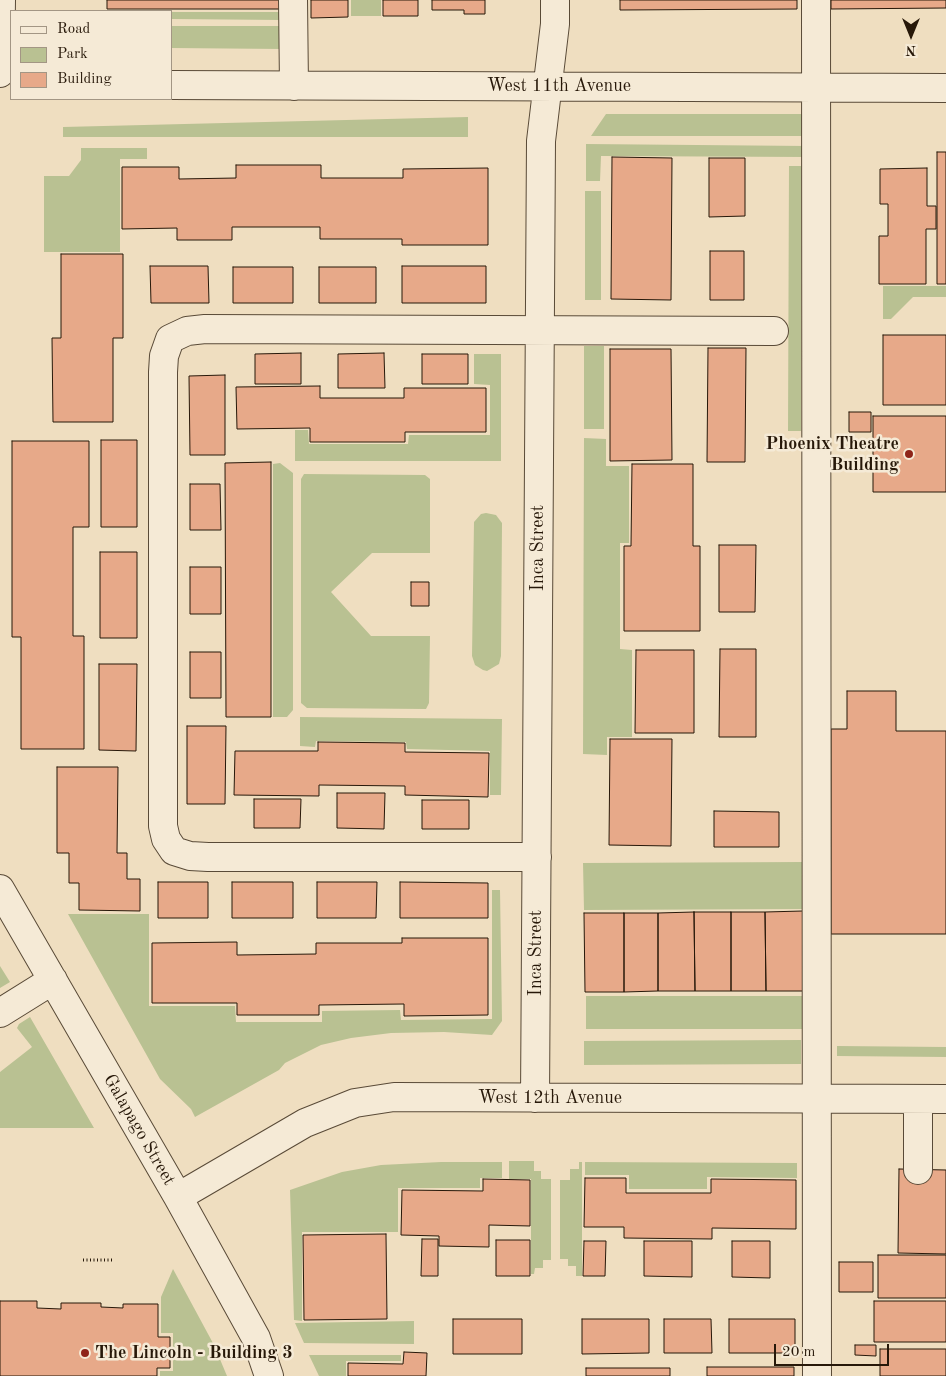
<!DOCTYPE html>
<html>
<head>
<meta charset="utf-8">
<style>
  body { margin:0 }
  #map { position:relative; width:946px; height:1376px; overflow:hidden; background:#efdec0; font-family:"Old Standard TT",serif }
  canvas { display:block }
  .legend { position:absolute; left:10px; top:10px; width:162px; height:90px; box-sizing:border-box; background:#f5ead6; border:1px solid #a39684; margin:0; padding:6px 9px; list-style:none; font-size:15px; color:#271809 }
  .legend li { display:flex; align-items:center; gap:10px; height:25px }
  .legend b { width:25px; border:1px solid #a39684 }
  .north { position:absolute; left:886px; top:10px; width:50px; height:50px; -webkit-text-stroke:4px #f5ead6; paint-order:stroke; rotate:180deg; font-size:14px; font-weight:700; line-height:20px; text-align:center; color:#271809 }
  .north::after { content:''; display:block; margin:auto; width:18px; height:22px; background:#271809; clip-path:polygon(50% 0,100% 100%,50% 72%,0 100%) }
  .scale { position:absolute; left:774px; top:1344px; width:115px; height:22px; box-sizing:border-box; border:2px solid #271809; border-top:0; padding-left:6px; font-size:15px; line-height:18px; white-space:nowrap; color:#271809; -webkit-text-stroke:4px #f5ead6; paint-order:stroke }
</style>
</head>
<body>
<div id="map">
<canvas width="946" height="1376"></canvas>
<ul class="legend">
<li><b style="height:6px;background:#f5ead6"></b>Road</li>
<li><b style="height:14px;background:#b9c192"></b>Park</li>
<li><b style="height:14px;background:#e7a989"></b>Building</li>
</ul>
<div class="north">N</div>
<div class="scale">20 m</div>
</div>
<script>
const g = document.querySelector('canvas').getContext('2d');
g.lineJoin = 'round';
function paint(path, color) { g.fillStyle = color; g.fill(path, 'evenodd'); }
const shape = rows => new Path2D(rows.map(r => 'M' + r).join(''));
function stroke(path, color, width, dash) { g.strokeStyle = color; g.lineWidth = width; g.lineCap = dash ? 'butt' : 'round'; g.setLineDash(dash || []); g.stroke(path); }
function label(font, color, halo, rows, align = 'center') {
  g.font = font + ' "Old Standard TT",serif'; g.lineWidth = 5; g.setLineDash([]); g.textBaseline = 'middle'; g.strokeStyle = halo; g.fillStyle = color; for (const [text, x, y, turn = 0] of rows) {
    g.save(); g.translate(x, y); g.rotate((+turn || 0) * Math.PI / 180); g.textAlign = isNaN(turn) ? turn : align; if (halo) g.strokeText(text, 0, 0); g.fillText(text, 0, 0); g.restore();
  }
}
const green = shape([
  [351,0,381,0,381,16,351,16],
  [171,12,281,12,281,20,171,19],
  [171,26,282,26,282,49,171,48],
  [606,114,812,114,812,136,591,136],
  [468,117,468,137,63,137,63,127],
  [586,144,807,146,807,157,601,156,600,181,586,181],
  [81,148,147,148,147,159,120,159,120,252,44,252,44,176,69,176,81,160],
  [789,166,801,166,801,431,788,431],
  [585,191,601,191,601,300,585,300],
  [883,286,946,286,946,297,913,297,891,319,883,319],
  [584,346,604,346,604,429,584,429],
  [474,354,501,354,501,461,295,461,295,430,308,430,309,444,408,444,409,435,490,435,490,385,474,384],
  [584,438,606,439,606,466,629,466,629,543,620,543,620,649,632,650,632,737,607,737,607,755,583,754],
  [280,463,293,473,293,710,287,717,273,717,273,464],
  [304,474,425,475,430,479,430,553,372,553,331,592,371,636,430,636,429,703,426,709,307,708,301,703,301,479],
  [486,513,496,515,502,523,501,656,499,664,487,671,483,670,475,665,472,656,474,522,481,514],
  [300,717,502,719,501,795,490,795,490,751,407,749,406,742,316,741,315,747,300,746],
  [803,862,803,909,584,910,583,863],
  [492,890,500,890,502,1021,492,1035,444,1032,391,1033,351,1038,321,1045,285,1063,279,1070,195,1117,191,1109,160,1079,68,914,149,914,149,1006,235,1006,236,1022,322,1022,322,1011,400,1010,401,1020,492,1019],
  [0,966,10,982,0,988],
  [586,996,804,996,804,1029,586,1029],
  [30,1017,94,1128,0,1128,0,1072,32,1047,17,1028,19,1024],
  [801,1040,801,1064,584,1065,584,1041],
  [837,1046,946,1047,946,1057,837,1056],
  [509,1161,534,1161,534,1171,541,1171,541,1179,551,1179,551,1260,543,1260,543,1268,535,1268,534,1274,531,1274,531,1179,509,1179],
  [441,1162,502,1162,502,1178,480,1178,480,1188,398,1188,398,1232,302,1232,302,1321,294,1320,290,1190,342,1172,381,1165],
  [579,1162,582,1162,582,1276,576,1276,576,1266,568,1266,568,1259,560,1259,560,1180,570,1180,570,1169,579,1169],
  [585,1162,797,1163,797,1178,707,1177,707,1189,629,1189,629,1175,585,1175],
  [173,1269,214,1345,227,1376,160,1376,160,1371,173,1371,173,1333,161,1333,161,1297],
  [414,1321,414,1344,304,1343,295,1323],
  [309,1355,401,1355,401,1361,346,1361,346,1376,319,1376]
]);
const building = shape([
  [107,0,281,0,281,9,107,9,107,0],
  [311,0,348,0,348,17,311,18,311,0],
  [383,0,418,0,418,16,383,16,383,0],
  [432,0,485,0,485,14,464,14,464,10,432,10,432,0],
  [620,0,797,0,797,9,620,10,620,0],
  [831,0,946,0,946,8,831,9,831,0],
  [937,152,946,152,946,284,937,284,937,152],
  [612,157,672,158,671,300,611,299,612,157],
  [709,158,745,158,745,216,709,217,709,158],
  [236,165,321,165,321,178,403,178,403,169,488,168,488,245,402,245,402,239,320,239,320,227,232,227,232,240,177,240,177,228,122,229,122,167,179,167,179,179,236,178,236,165],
  [927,168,927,206,936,206,936,229,926,229,926,284,879,284,879,236,888,236,888,204,880,204,880,169,927,168],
  [710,251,744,251,744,300,710,300,710,251],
  [61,254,123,254,123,338,113,338,113,422,53,422,52,338,61,338,61,254],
  [150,266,208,266,209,303,151,303,150,266],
  [402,266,486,266,486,303,402,303,402,266],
  [233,267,293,267,293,303,233,303,233,267],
  [319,267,376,267,376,303,319,303,319,267],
  [883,335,946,335,946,405,883,405,883,335],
  [708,348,746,348,745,462,707,462,708,348],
  [610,349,671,349,672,460,610,461,610,349],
  [301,353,301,384,255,384,255,354,301,353],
  [384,353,385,388,338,388,338,354,384,353],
  [422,354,468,354,468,384,422,384,422,354],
  [225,375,225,455,190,455,189,376,225,375],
  [320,386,320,398,404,398,404,388,486,388,486,432,405,432,405,442,310,442,310,428,237,429,236,387,320,386],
  [849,412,871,412,871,432,849,432,849,412],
  [873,416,946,416,946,492,873,492,873,416],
  [101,440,137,440,137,527,101,527,101,440],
  [12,441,89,441,89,527,73,527,73,636,84,636,84,749,21,749,21,637,12,637,12,441],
  [271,462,271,717,226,717,225,463,271,462],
  [632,464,693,464,693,546,700,546,700,631,624,631,624,546,631,546,632,464],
  [190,484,220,484,221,530,190,530,190,484],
  [719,545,756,545,755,612,719,612,719,545],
  [100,552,137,552,137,638,100,638,100,552],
  [190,567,221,567,221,614,190,614,190,567],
  [411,582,429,582,429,606,411,606,411,582],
  [720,649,756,649,756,737,719,737,720,649],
  [636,650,694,650,694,733,635,733,636,650],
  [190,652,221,652,221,698,190,698,190,652],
  [99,664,137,664,136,751,99,750,99,664],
  [847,691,896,691,896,731,946,731,946,934,831,934,831,729,847,729,847,691],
  [187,726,226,726,225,804,187,804,187,726],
  [610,739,672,739,671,846,609,845,610,739],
  [318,742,405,743,405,752,489,753,488,797,405,795,405,786,319,785,319,796,234,795,235,751,318,751,318,742],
  [57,767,118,767,117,853,127,853,127,879,140,879,140,911,79,910,79,883,69,883,69,853,57,853,57,767],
  [337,793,385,793,384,829,337,828,337,793],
  [254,799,301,799,300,828,254,828,254,799],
  [422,800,469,800,469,829,422,829,422,800],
  [714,811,779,812,779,847,714,847,714,811],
  [158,882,208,882,208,918,158,918,158,882],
  [232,882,293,882,293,918,232,918,232,882],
  [317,882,377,882,376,918,317,918,317,882],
  [400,882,488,883,488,918,400,918,400,882],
  [803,911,804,991,766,991,765,912,803,911],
  [694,912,731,912,731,991,695,991,694,912],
  [694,912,695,991,658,991,658,913,694,912],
  [731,912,765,912,766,991,731,991,731,912],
  [584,913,624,913,624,992,585,992,584,913],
  [624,913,658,913,658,991,624,992,624,913],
  [402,938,488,938,488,1015,404,1016,404,1004,319,1005,319,1015,237,1015,237,1003,152,1003,152,943,237,942,237,955,316,954,316,943,402,943,402,938],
  [899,1169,946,1170,946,1254,898,1253,899,1169],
  [585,1178,626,1178,626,1193,711,1193,711,1179,796,1180,796,1229,712,1228,712,1239,624,1238,624,1227,584,1227,585,1178],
  [483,1179,530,1180,530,1226,489,1225,489,1247,439,1246,439,1236,401,1235,402,1190,483,1191,483,1179],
  [386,1234,387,1319,304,1320,303,1235,386,1234],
  [422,1239,438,1239,438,1276,421,1276,422,1239],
  [496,1240,530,1240,530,1276,496,1276,496,1240],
  [584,1241,606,1241,605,1276,583,1276,584,1241],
  [644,1241,692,1241,692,1277,644,1276,644,1241],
  [732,1241,770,1241,770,1278,732,1277,732,1241],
  [878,1255,946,1255,946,1298,878,1298,878,1255],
  [839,1262,873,1262,873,1292,839,1292,839,1262],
  [0,1301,37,1301,37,1308,61,1309,61,1303,101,1303,101,1307,123,1308,123,1304,158,1304,158,1337,170,1337,170,1368,157,1368,157,1376,0,1376,0,1301],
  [874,1301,946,1301,946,1342,874,1342,874,1301],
  [453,1319,522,1319,522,1354,453,1354,453,1319],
  [582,1319,649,1319,649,1353,582,1354,582,1319],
  [664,1319,711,1319,712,1353,664,1353,664,1319],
  [729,1319,795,1319,795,1353,729,1353,729,1319],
  [855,1345,876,1345,876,1356,855,1355,855,1345],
  [880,1349,946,1349,946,1376,880,1376,880,1349],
  [404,1352,427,1353,426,1376,348,1376,348,1363,403,1364,404,1352],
  [707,1367,794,1367,794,1376,707,1376,707,1367],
  [586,1368,670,1368,670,1376,586,1376,586,1368]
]);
const path = shape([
  [83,1260,112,1260]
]);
const minor = shape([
  [293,0,294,86],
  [816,0,817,1376],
  [0,73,1,0],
  [171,85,946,88],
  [537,857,208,857,190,856,174,851,166,839,163,826,163,372,164,356,170,339,187,331,205,329,774,331],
  [0,889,178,1197,256,1338,269,1376],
  [0,1013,53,980],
  [535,1098,541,141,555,24,555,0],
  [918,1099,918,1170],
  [178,1197,305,1123,355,1103,394,1097,946,1099]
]);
const markers = [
  [909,454,5,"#8f2418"],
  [85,1353,5,"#8f2418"]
];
const streetNames = [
  ["West 11th Avenue",559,86],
  ["Inca Street",538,548,-90],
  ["Inca Street",536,953,-90],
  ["West 12th Avenue",550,1098],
  ["Galapago Street",139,1130,60]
];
const poiNames = [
  ["Phoenix Theatre",899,444],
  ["Building",899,465],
  ["The Lincoln - Building 3",95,1353,"left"]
];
paint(green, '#b9c192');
paint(building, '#e7a989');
stroke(building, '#271809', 1);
stroke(minor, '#594a37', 30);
stroke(path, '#271809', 3, [1, 2.5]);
stroke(minor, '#f5ead6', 28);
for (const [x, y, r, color] of markers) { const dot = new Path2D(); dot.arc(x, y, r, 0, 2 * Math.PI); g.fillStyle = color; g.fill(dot); stroke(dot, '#f5ead6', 2); }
label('18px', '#271809', '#f5ead6', streetNames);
label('bold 18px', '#271809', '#f5ead6', poiNames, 'right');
</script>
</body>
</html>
